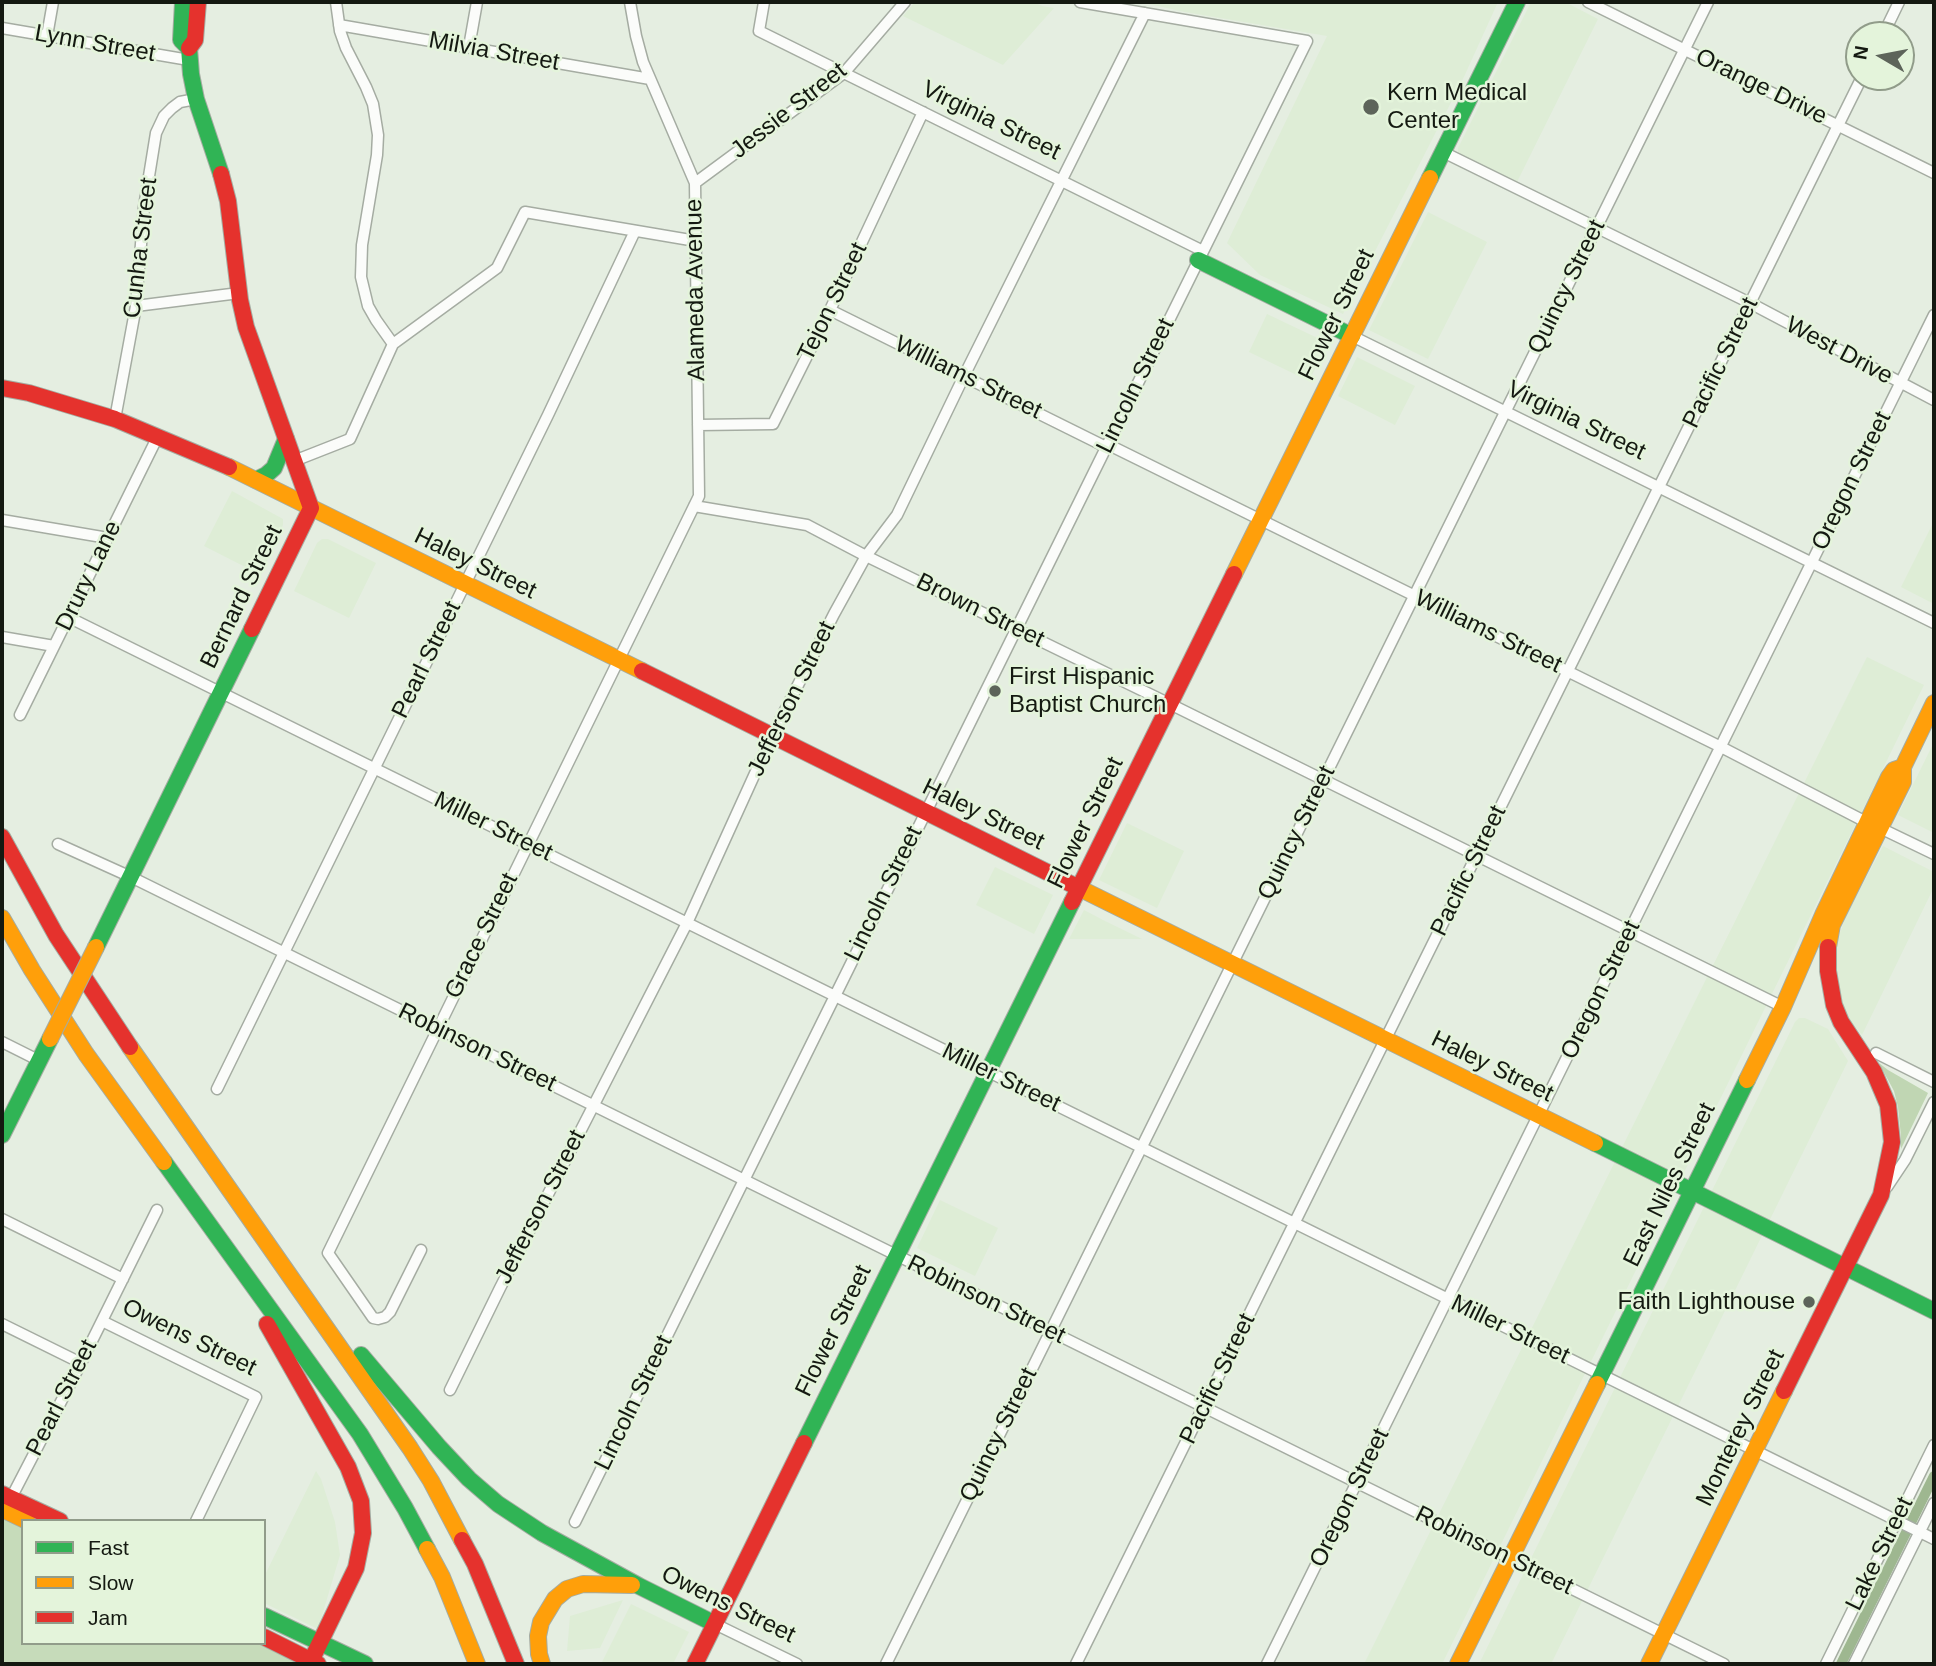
<!DOCTYPE html>
<html>
<head>
<meta charset="utf-8">
<style>
  body { margin:0 }
  #map { position:relative; width:1936px; height:1666px; overflow:hidden; background:#e5eee1; font-family:Helvetica,sans-serif }
  canvas { display:block }
  .frame { position:absolute; inset:0; border:4px solid #141911; pointer-events:none }
  .legend { position:absolute; left:21px; top:1519px; width:245px; height:126px; box-sizing:border-box; background:#e4f4db; border:2px solid #919c8a; margin:0; padding:9px 12px; list-style:none; font-size:21px; color:#141911 }
  .legend li { display:flex; align-items:center; gap:14px; height:35px }
  .legend b { width:35px; border:2px solid #919c8a }
  .north { position:absolute; left:1845px; top:21px; width:70px; height:70px; box-sizing:border-box; background:#e4f4db; border:2px solid #919c8a; border-radius:50%; rotate:280deg; font-size:19px; font-weight:700; line-height:28px; text-align:center; color:#141911 }
  .north::after { content:''; display:block; margin:auto; width:24px; height:32px; background:#5d645a; clip-path:polygon(50% 0,100% 100%,50% 72%,0 100%) }
</style>
</head>
<body>
<div id="map">
<canvas width="1936" height="1666"></canvas>
<div class="frame"></div>
<ul class="legend">
<li><b style="height:9px;background:#30b455"></b>Fast</li>
<li><b style="height:9px;background:#ff9f0a"></b>Slow</li>
<li><b style="height:9px;background:#e5322d"></b>Jam</li>
</ul>
<div class="north">N</div>
</div>
<script>
const g = document.querySelector('canvas').getContext('2d');
g.lineJoin = 'round';
function paint(path, color) { g.fillStyle = color; g.fill(path, 'evenodd'); }
const shape = rows => new Path2D(rows.map(r => 'M' + r).join(''));
function stroke(path, color, width, dash) { g.strokeStyle = color; g.lineWidth = width; g.lineCap = dash ? 'butt' : 'round'; g.setLineDash(dash || []); g.stroke(path); }
function label(font, color, halo, rows, align = 'center') {
  g.font = font + ' Helvetica,sans-serif'; g.lineWidth = 5; g.setLineDash([]); g.textBaseline = 'middle'; g.strokeStyle = halo; g.fillStyle = color; for (const [text, x, y, turn = 0] of rows) {
    g.save(); g.translate(x, y); g.rotate((+turn || 0) * Math.PI / 180); g.textAlign = isNaN(turn) ? turn : align; if (halo) g.strokeText(text, 0, 0); g.fillText(text, 0, 0); g.restore();
  }
}
const built = shape([
  [915,2,1033,2,1042,6,1054,8,1003,65,903,16],
  [1140,2,1498,2,1463,79,1343,314,1260,275,1227,243,1327,36,1185,12],
  [1531,2,1565,2,1598,19,1516,184,1458,156,1458,148],
  [1428,212,1487,242,1428,359,1369,330],
  [1267,314,1328,343,1309,381,1249,352],
  [1357,357,1415,386,1395,425,1338,396],
  [232,491,283,519,283,525,261,575,204,546],
  [1934,521,1934,604,1901,587],
  [322,539,328,539,376,563,349,618,294,591,317,543],
  [1867,657,1924,685,1442,1664,1364,1664],
  [1934,742,1934,833,1898,815],
  [1127,823,1184,851,1157,908,1099,880],
  [1883,846,1934,872,1934,887,1862,1035,1844,1013,1835,964,1837,941,1846,916],
  [995,867,1053,895,1034,934,976,905],
  [1084,910,1103,920,1142,939,1069,939],
  [1799,1018,1805,1018,1828,1029,1848,1061,1551,1664,1479,1664,1795,1022],
  [940,1200,998,1228,975,1276,917,1248],
  [316,1471,321,1479,335,1522,340,1555,318,1629,264,1603,264,1577],
  [623,1600,600,1648,567,1651,570,1616],
  [631,1604,689,1632,673,1664,601,1664]
]);
const green = shape([
  [2,1517,23,1523,23,1643,262,1643,299,1662,298,1664,2,1664]
]);
const forest = shape([
  [1879,1063,1888,1070,1928,1093,1901,1149,1901,1136,1898,1107,1894,1091]
]);
const canal = shape([
  [1841,1664,1934,1476]
]);
const street = shape([
  [336,2,340,31,346,48,366,87,373,104,378,135,377,155,362,245,361,277,368,306,376,320,393,344],
  [764,2,759,31,1203,251],
  [1588,2,1934,173],
  [339,25,650,79],
  [2,28,189,60],
  [1883,35,1899,2],
  [47,36,53,2],
  [469,47,477,2],
  [1443,152,1750,303,1934,400],
  [695,183,844,73,905,2],
  [136,306,239,293],
  [830,310,1106,447],
  [1352,336,1934,623],
  [115,419,136,306,144,207,156,133,164,116,172,108,180,102,196,99],
  [698,425,773,424,830,310,923,112],
  [1107,444,1721,747,1868,823],
  [294,461,350,439,393,344,497,268,525,212,696,241],
  [694,506,807,525,866,556,1170,704,1783,1007],
  [2,520,108,538],
  [68,617,1934,1539],
  [2,637,54,646],
  [20,715,158,436],
  [1880,828,1934,854],
  [58,844,131,877,1724,1664],
  [2,1042,40,1061],
  [1876,1053,1934,1082],
  [217,1089,548,415,635,231],
  [1887,1187,1905,1160,1934,1102],
  [2,1219,123,1279],
  [421,1250,390,1312,385,1317,378,1319,373,1318,328,1253,699,496,695,183,643,62,636,36,630,2],
  [102,1321,256,1397,196,1521],
  [2,1324,81,1363],
  [450,1390,500,1288,687,923,772,736,834,614,866,556,897,515,964,376,1145,13],
  [9,1502,81,1363,157,1210],
  [575,1522,1307,41,1080,2],
  [715,1624,797,1664],
  [886,1664,1708,2],
  [1076,1664,1862,77],
  [1267,1664,1934,315],
  [1826,1664,1934,1445],
  [1854,1664,1934,1503]
]);
const fast = shape([
  [183,2,181,40,189,48,191,74,196,99,221,174],
  [1430,178,1517,2],
  [1198,260,1352,336],
  [256,480,266,475,274,468,286,439],
  [96,947,252,629],
  [2,1135,50,1039],
  [1595,1143,1934,1311],
  [164,1162,360,1434,405,1508,427,1549],
  [361,1355,439,1447,469,1479,498,1504,542,1533,639,1586],
  [1597,1384,1747,1080],
  [804,1443,1072,902],
  [639,1586,715,1624],
  [264,1616,365,1664]
]);
const slow = shape([
  [229,467,642,671],
  [1234,574,1430,178],
  [1079,888,1595,1143],
  [2,918,32,970,86,1054,164,1162],
  [1828,947,1832,925,1903,782,1903,767,1934,703],
  [130,1047,410,1448,431,1481,462,1540],
  [1747,1080,1783,1007,1823,915,1889,777,1894,770,1903,767],
  [2,1509,27,1521],
  [427,1549,442,1577,477,1664],
  [542,1664,539,1654,538,1636,541,1622,555,1599,567,1589,583,1584,632,1585],
  [1458,1664,1597,1384],
  [1649,1664,1784,1391]
]);
const jam = shape([
  [189,48,195,40,198,2],
  [221,174,228,201,240,300,246,327,311,508,252,629],
  [2,388,29,393,115,419,229,467],
  [642,671,1079,888],
  [2,837,56,935,130,1047],
  [1072,902,1234,574],
  [267,1324,348,1467,361,1501,363,1533,356,1568,311,1661],
  [1784,1391,1881,1195,1892,1142,1888,1105,1874,1072,1841,1022,1834,1005,1828,971,1828,947],
  [2,1494,60,1521],
  [462,1540,475,1564,516,1664],
  [264,1637,318,1664],
  [695,1664,804,1443]
]);
const slowBridge = shape([
  [50,1039,96,947]
]);
const markers = [
  [1371,107,9,"#5d645a"],
  [995,691,7,"#5d645a"],
  [1809,1302,7,"#5d645a"]
];
const streetNames = [
  ["Lynn Street",95,44,10],
  ["Milvia Street",494,52,10],
  ["Orange Drive",1761,87,26],
  ["Jessie Street",789,111,-38],
  ["Virginia Street",991,121,26],
  ["Cunha Street",141,248,-83],
  ["Quincy Street",1567,287,-64],
  ["Alameda Avenue",696,290,-91],
  ["Tejon Street",833,302,-64],
  ["Flower Street",1337,315,-64],
  ["West Drive",1839,351,28],
  ["Pacific Street",1721,363,-64],
  ["Williams Street",968,378,26],
  ["Lincoln Street",1136,386,-64],
  ["Virginia Street",1576,421,26],
  ["Oregon Street",1852,481,-64],
  ["Haley Street",475,564,26],
  ["Drury Lane",89,576,-64],
  ["Bernard Street",242,597,-64],
  ["Brown Street",980,611,26],
  ["Williams Street",1488,632,26],
  ["Pearl Street",427,660,-64],
  ["Jefferson Street",792,699,-64],
  ["Haley Street",983,815,26],
  ["Flower Street",1086,823,-64],
  ["Miller Street",493,827,26],
  ["Quincy Street",1297,833,-64],
  ["Pacific Street",1469,871,-64],
  ["Lincoln Street",884,894,-64],
  ["Grace Street",482,936,-64],
  ["Oregon Street",1601,990,-64],
  ["Robinson Street",477,1048,26],
  ["Haley Street",1492,1067,26],
  ["Miller Street",1001,1078,26],
  ["East Niles Street",1670,1185,-64],
  ["Jefferson Street",541,1207,-63],
  ["Robinson Street",986,1300,26],
  ["Miller Street",1510,1330,26],
  ["Flower Street",834,1331,-64],
  ["Owens Street",189,1338,26],
  ["Pacific Street",1218,1379,-64],
  ["Pearl Street",62,1398,-63],
  ["Lincoln Street",634,1403,-64],
  ["Monterey Street",1741,1428,-64],
  ["Quincy Street",999,1435,-64],
  ["Oregon Street",1350,1498,-64],
  ["Robinson Street",1494,1551,26],
  ["Lake Street",1880,1554,-64],
  ["Owens Street",728,1605,26]
];
const poiNames = [
  ["Kern Medical",1387,93],
  ["Center",1387,121],
  ["First Hispanic",1009,677],
  ["Baptist Church",1009,705],
  ["Faith Lighthouse",1795,1302,"right"]
];
paint(built, '#deedd6');
paint(green, '#c6dbba');
paint(forest, '#c0d6b3');
stroke(canal, '#9eb790', 10);
stroke(street, '#a5aca2', 13);
stroke(fast, '#a5aca2', 18);
stroke(slow, '#a5aca2', 18);
stroke(jam, '#a5aca2', 18);
stroke(street, '#fbfcfa', 10);
stroke(fast, '#30b455', 16);
stroke(slow, '#ff9f0a', 16);
stroke(jam, '#e5322d', 16);
stroke(slowBridge, '#a5aca2', 18, []);
stroke(slowBridge, '#ff9f0a', 16);
for (const [x, y, r, color] of markers) { const dot = new Path2D(); dot.arc(x, y, r, 0, 2 * Math.PI); g.fillStyle = color; g.fill(dot); stroke(dot, '#e4f4db', 2.5); }
label('24px', '#141911', '#e4f4db', streetNames);
label('24px', '#141911', '#e4f4db', poiNames, 'left');
</script>
</body>
</html>
